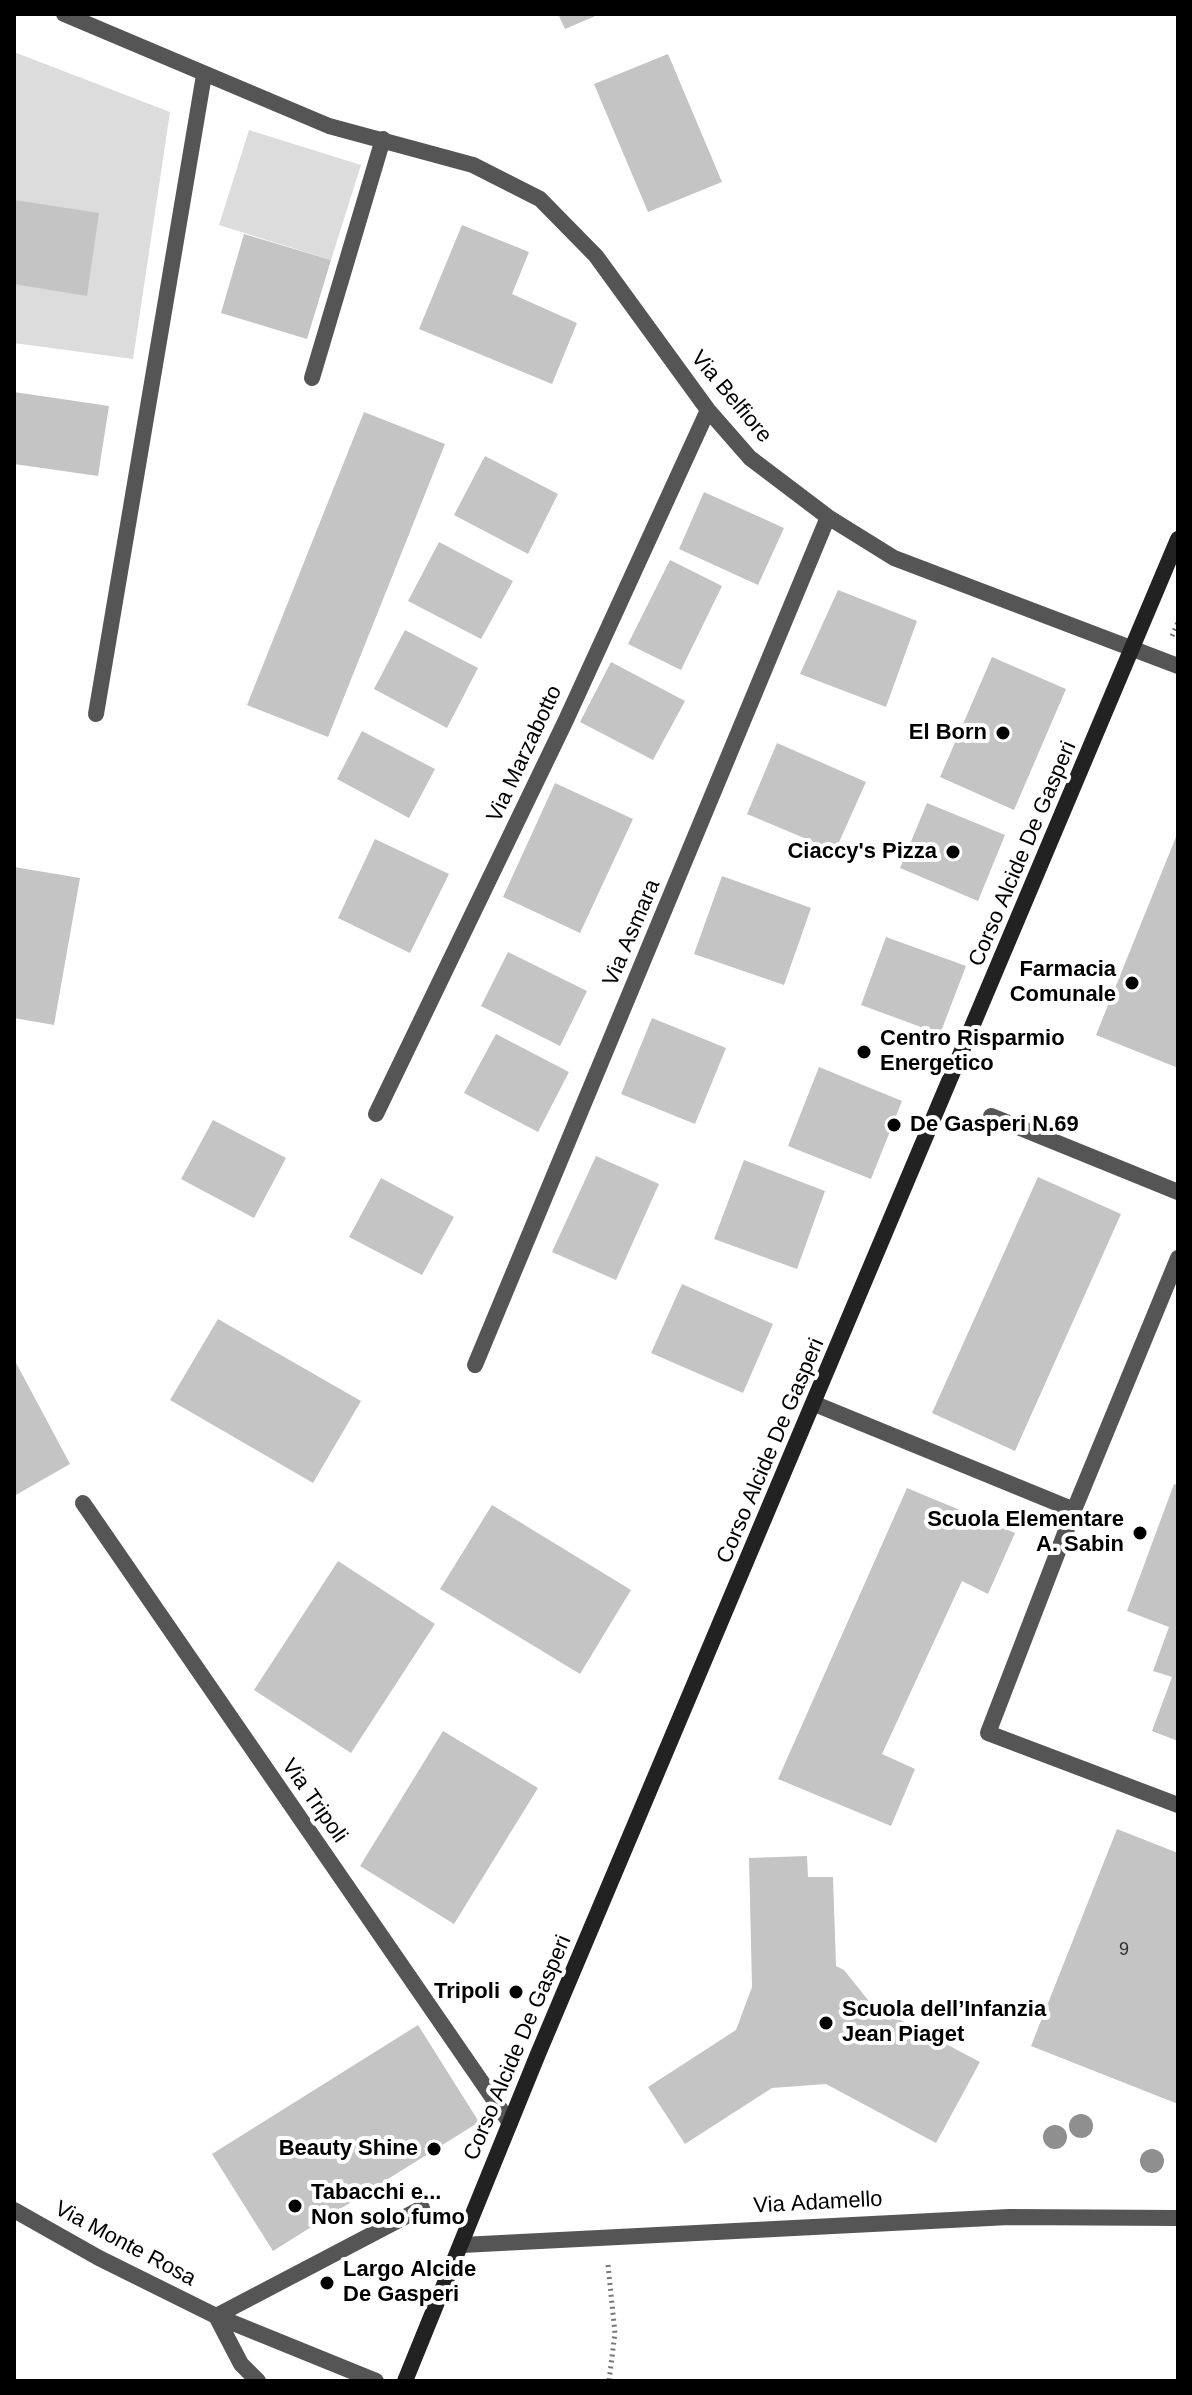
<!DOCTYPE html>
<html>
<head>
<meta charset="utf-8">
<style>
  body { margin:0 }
  #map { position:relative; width:1192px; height:2395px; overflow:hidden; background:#fff; font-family:Helvetica,sans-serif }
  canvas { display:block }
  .frame { position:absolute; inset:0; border:16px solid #000; pointer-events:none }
</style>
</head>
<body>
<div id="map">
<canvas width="1192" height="2395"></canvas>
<div class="frame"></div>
</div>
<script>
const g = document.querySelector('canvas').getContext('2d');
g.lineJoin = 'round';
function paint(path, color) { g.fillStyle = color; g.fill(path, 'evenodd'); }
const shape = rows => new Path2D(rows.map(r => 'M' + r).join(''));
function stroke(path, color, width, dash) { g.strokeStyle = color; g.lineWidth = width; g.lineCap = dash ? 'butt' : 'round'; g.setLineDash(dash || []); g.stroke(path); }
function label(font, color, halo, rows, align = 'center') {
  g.font = font + ' Helvetica,sans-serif'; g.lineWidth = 8; g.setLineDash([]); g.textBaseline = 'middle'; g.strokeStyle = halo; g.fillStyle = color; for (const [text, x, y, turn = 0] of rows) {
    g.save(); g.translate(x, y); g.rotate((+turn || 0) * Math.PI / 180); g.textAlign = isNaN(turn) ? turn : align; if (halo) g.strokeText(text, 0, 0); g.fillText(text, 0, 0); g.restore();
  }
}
const green = shape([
  [14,52,170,112,133,359,14,343],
  [249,130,361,165,331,260,219,225]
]);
const building = shape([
  [558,14,600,14,565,29],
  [668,54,722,182,648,212,594,84],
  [14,200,99,213,87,296,14,284],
  [462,225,529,252,512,294,577,323,552,384,419,329],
  [244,234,331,260,307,339,221,313],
  [14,392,109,406,98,476,14,464],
  [364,412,445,444,328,737,247,705],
  [485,456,558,494,528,554,454,515],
  [704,492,784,528,758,585,679,549],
  [439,542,513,581,481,639,408,601],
  [670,560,722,586,681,670,628,644],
  [838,590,917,621,886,707,800,674],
  [405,630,478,668,447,728,374,689],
  [992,657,1066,689,1014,810,940,777],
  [611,662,685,701,653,760,580,722],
  [362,731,435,769,409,818,337,779],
  [777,743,866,782,835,851,747,814],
  [555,783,633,819,580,933,503,897],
  [927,803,1005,835,978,901,900,868],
  [1178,832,1178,1068,1096,1035],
  [375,839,449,874,410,953,338,918],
  [14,867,80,878,54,1025,14,1018],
  [722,876,811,908,784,985,694,954],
  [886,937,966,966,940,1034,861,1005],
  [508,952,587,991,560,1046,481,1006],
  [652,1018,726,1048,695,1124,621,1094],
  [496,1034,569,1072,538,1132,464,1093],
  [819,1067,902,1101,871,1179,788,1146],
  [213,1120,286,1158,254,1218,181,1179],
  [596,1156,659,1184,616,1280,552,1252],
  [744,1160,825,1191,797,1269,714,1239],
  [1038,1177,1121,1214,1015,1451,932,1413],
  [381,1178,454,1217,422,1275,349,1237],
  [682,1284,773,1324,743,1393,651,1353],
  [218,1319,361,1401,313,1483,170,1400],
  [14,1359,70,1464,14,1496],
  [1174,1484,1178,1485,1178,1741,1152,1731,1172,1677,1153,1671,1169,1627,1127,1611],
  [907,1488,1015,1533,988,1594,962,1581,882,1754,915,1769,891,1826,778,1779],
  [492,1505,631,1590,580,1674,440,1589],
  [338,1561,435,1624,351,1753,254,1690],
  [443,1731,538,1788,454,1924,360,1866],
  [1117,1829,1178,1853,1178,2104,1031,2046],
  [807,1856,808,1877,833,1877,836,1966,844,1970,872,2005,980,2062,936,2143,826,2084,772,2088,685,2144,648,2087,736,2030,752,1987,749,1858],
  [418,2025,479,2122,273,2251,212,2154]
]);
const path = shape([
  [1172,636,1178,622],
  [608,2265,615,2333,609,2381]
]);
const lane = shape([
  [991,1116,1178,1192],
  [815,1404,1074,1510,988,1733,1178,1805],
  [1074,1510,1178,1258],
  [216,2316,422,2208]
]);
const street = shape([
  [64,14,329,126,473,165,540,199,596,256,708,410,750,458,828,517,894,558,1178,666],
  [312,378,383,139],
  [96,714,204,75],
  [376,1114,566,720,708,410],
  [475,1365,828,517],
  [83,1503,510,2123],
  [14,2210,99,2258,216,2316,376,2381],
  [462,2245,1009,2217,1178,2218],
  [216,2316,241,2364,258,2381]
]);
const secondary = shape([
  [405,2381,538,2054,1178,539]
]);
const trees = [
  [1081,2126],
  [1055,2137],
  [1152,2161]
];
const markers = [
  [1003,733,8,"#000"],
  [953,852,8,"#000"],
  [1132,983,8,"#000"],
  [864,1052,8,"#000"],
  [894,1125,8,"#000"],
  [1140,1533,8,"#000"],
  [516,1992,8,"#000"],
  [826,2023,8,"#000"],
  [434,2149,8,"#000"],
  [295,2206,8,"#000"],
  [327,2283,8,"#000"]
];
const numberNames = [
  ["9",1124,1950]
];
const streetNames = [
  ["Via Belfiore",731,397,50],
  ["Via Marzabotto",525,754,-65],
  ["Corso Alcide De Gasperi",1023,854,-67],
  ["Via Asmara",632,933,-67],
  ["Corso Alcide De Gasperi",771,1451,-67],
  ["Via Tripoli",314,1801,55],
  ["Corso Alcide De Gasperi",518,2048,-67],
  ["Via Adamello",818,2203,-3],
  ["Via Monte Rosa",125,2244,28]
];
const poiNames = [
  ["El Born",987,733],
  ["Ciaccy's Pizza",937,852],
  ["Farmacia",1116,970],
  ["Comunale",1116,995],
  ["Centro Risparmio",880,1039,"left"],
  ["Energetico",880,1064,"left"],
  ["De Gasperi N.69",910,1125,"left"],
  ["Scuola Elementare",1124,1520],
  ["A. Sabin",1124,1545],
  ["Tripoli",500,1992],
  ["Scuola dell’Infanzia",842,2010,"left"],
  ["Jean Piaget",842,2035,"left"],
  ["Beauty Shine",418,2149],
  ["Tabacchi e...",311,2193,"left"],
  ["Non solo fumo",311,2218,"left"],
  ["Largo Alcide",343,2270,"left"],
  ["De Gasperi",343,2295,"left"]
];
paint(green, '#dcdcdc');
paint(building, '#c4c4c4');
stroke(path, '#777', 5, [2, 4]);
stroke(lane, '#555', 16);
stroke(street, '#555', 16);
stroke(secondary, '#222', 16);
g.fillStyle = '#8f8f8f';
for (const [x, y] of trees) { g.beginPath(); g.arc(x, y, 12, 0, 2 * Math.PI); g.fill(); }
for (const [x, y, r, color] of markers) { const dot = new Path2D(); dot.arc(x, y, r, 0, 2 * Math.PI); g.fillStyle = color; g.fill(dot); stroke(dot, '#fff', 3); }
label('18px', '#313131', null, numberNames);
label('22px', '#000', '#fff', streetNames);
label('bold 22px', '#000', '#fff', poiNames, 'right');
</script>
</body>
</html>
